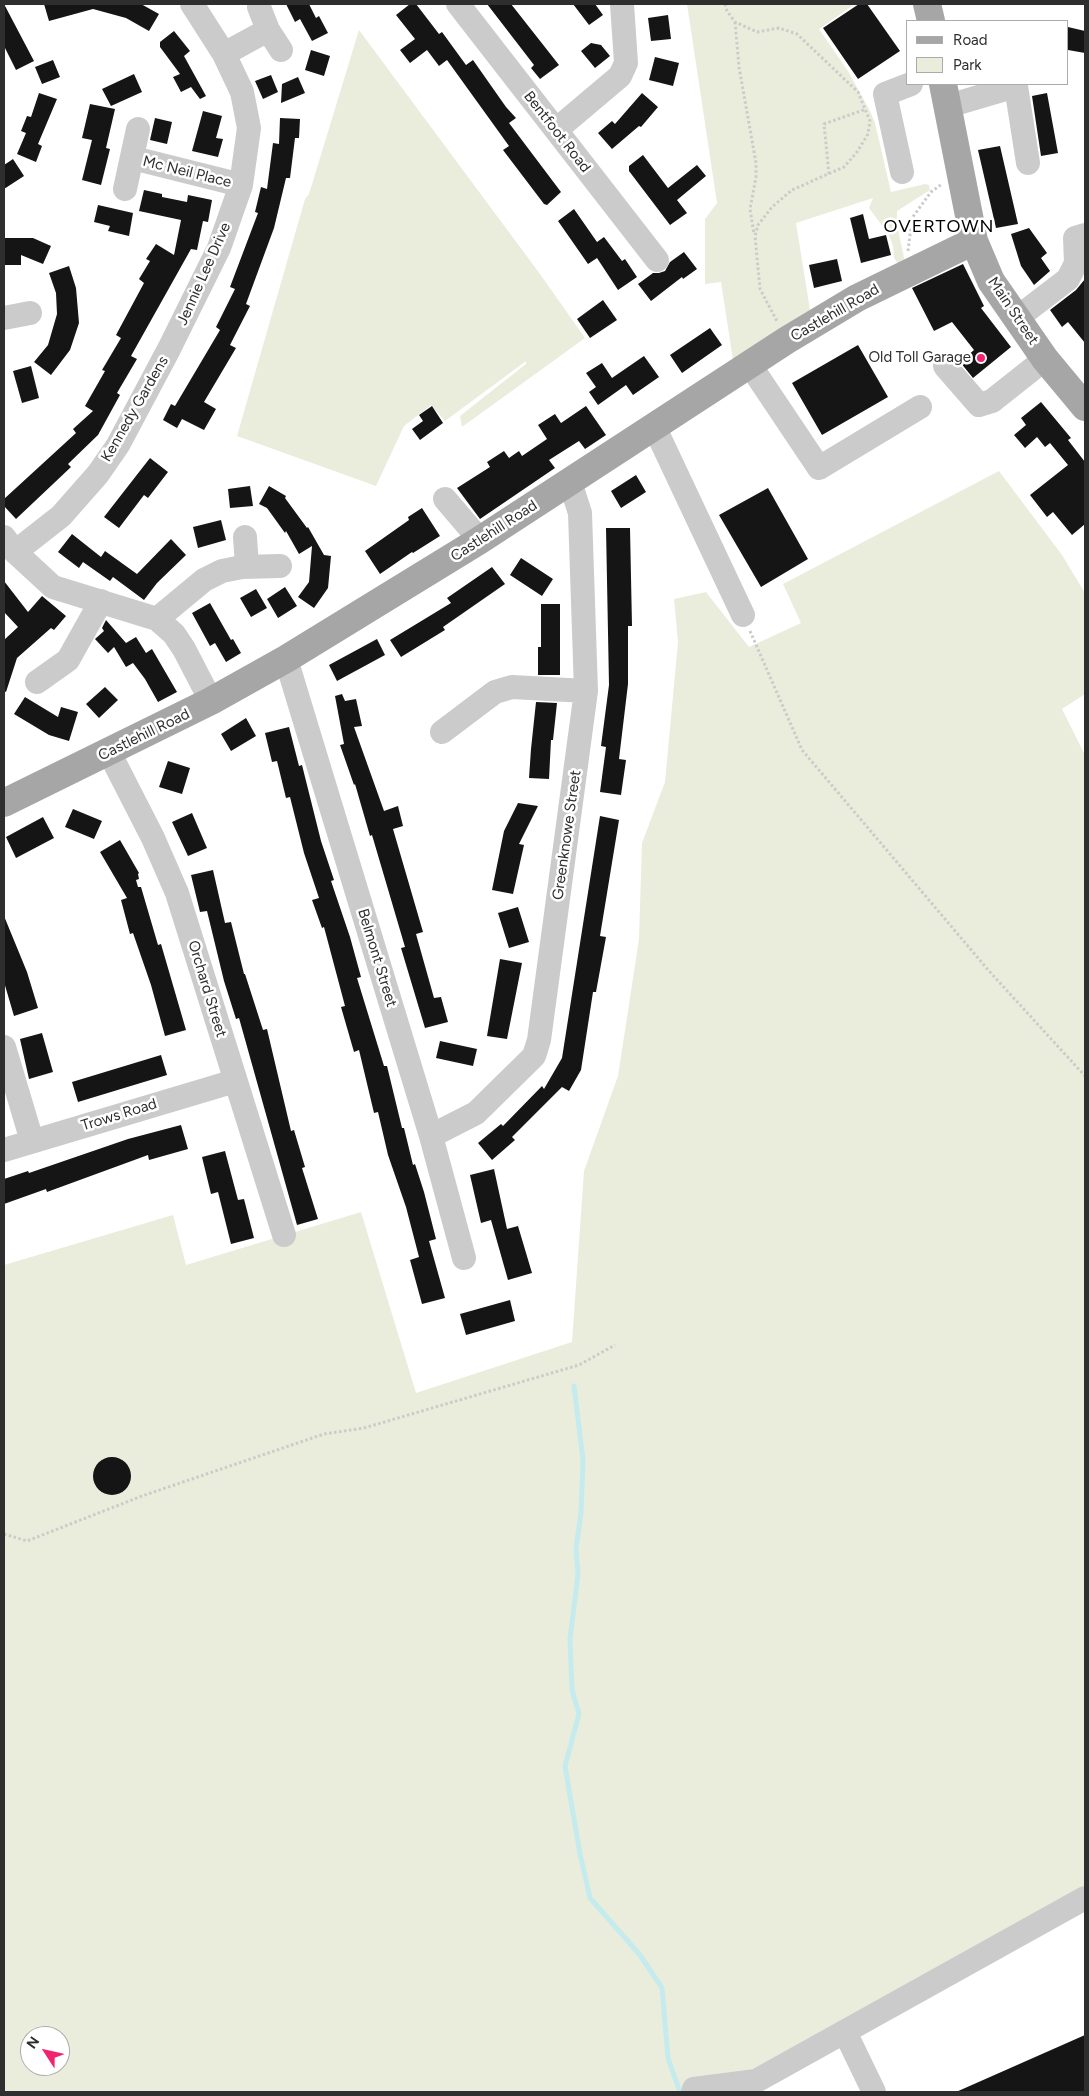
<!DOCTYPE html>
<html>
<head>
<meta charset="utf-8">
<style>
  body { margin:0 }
  #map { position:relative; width:1089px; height:2096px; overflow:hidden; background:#fff; font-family:Figtree,sans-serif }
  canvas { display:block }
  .frame { position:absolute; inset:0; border:5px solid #2e2e2e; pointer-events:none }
  .legend { position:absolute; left:906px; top:20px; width:162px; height:65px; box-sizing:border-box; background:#fff; border:1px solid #ababab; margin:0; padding:6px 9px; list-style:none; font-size:15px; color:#2e2e2e }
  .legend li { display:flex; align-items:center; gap:10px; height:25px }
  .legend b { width:25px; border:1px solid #ababab }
  .north { position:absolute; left:20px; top:2026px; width:50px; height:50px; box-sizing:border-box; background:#fff; border:1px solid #ababab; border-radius:50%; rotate:305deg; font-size:14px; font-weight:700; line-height:20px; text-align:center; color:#2e2e2e }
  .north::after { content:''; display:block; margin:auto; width:18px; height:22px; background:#f12472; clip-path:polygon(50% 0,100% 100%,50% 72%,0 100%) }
</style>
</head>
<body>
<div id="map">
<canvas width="1089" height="2096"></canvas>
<div class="frame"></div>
<ul class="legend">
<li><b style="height:6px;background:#a6a6a6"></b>Road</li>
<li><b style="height:14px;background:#eaeddb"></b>Park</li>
</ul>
<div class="north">N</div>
</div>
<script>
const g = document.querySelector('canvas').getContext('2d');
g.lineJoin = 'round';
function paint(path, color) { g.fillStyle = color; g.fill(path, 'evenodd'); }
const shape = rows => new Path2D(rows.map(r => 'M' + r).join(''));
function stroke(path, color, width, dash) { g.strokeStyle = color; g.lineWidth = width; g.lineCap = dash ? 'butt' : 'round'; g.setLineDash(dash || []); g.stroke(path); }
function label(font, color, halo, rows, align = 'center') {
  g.font = font + ' Figtree,sans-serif'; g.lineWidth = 5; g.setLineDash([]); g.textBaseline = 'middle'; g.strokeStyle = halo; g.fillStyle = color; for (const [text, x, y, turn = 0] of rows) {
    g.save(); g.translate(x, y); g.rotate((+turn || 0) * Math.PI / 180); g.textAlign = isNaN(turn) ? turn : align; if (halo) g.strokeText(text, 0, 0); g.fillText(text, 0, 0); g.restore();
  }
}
const green = shape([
  [687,4,855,4,819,29,848,71,870,111,875,123,891,192,925,184,929,185,930,190,897,211,897,225,905,262,899,265,894,258,893,246,889,235,869,208,873,198,796,223,810,310,733,360,721,282,705,284,705,219,717,203],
  [359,30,540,274,585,338,462,427,460,416,526,364,526,361,445,421,431,405,404,426,376,486,237,436,305,199,309,194],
  [999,471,1062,555,1085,593,1085,694,1062,709,1085,755,1085,1885,1011,1933,728,2092,4,2092,4,1265,173,1215,186,1265,361,1212,416,1393,572,1342,584,1171,618,1076,639,939,642,843,665,782,678,642,674,599,706,592,749,647,801,623,783,584],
  [30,2036,60,2036,60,2066,30,2066]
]);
const stream = shape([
  [574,1386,583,1460,581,1513,576,1548,578,1574,570,1639,572,1690,579,1714,565,1766,580,1854,590,1898,640,1955,662,1988,668,2058,680,2092]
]);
const building = shape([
  [4,4,34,61,16,70,4,46],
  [44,4,141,4,159,14,149,31,126,18,93,9,49,21],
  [286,4,309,4,316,18,319,16,328,33,312,41,300,19,295,22],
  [410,4,416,4,439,34,442,32,466,65,473,60,506,107,516,118,509,123,561,192,547,205,544,204,503,150,509,146,447,60,439,66,427,50,410,63,400,50,415,39,396,15],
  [487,4,511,4,559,65,540,79,531,68,534,65],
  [573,4,595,4,603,15,589,25],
  [859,4,867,4,900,51,858,79,823,28],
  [668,15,671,39,651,41,648,18],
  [1068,27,1085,31,1085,53,1068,50],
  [174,31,190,51,184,56,206,96,200,99,191,87,181,92,173,77,180,74,160,47,160,42],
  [591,43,601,45,610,56,595,68,581,51],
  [311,50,330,56,324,76,305,70],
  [655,57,679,63,673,86,649,80],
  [53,60,60,77,42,84,35,67],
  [134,74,142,92,111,106,102,89],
  [271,75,278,92,263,99,255,81],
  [298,77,305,93,281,103,282,84],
  [39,93,57,99,38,144,42,146,36,162,17,154,26,133,21,131,27,116,31,117],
  [642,93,658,107,641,127,639,126,612,149,598,133,612,121,615,124],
  [1047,93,1058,153,1041,156,1032,96],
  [90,104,115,109,106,148,110,149,101,185,82,180,92,140,82,138],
  [203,111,222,116,216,138,223,139,218,157,192,151],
  [155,118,172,122,167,144,150,140],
  [280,118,300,119,299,138,295,138,290,178,286,178,274,228,246,304,250,306,230,345,236,348,204,402,216,409,204,430,182,419,177,428,163,420,171,404,175,406,220,330,216,327,235,289,230,287,258,213,255,212,261,187,267,189,273,143,279,144],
  [1000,146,1018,224,996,228,978,150],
  [643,155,668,188,697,165,706,176,677,200,687,213,670,225,629,171,629,166],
  [13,159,24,176,4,189,4,165],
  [144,190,162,194,162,197,187,202,188,195,212,200,208,222,203,221,197,250,191,249,131,356,137,359,117,393,120,395,98,435,68,464,71,467,16,519,4,506,4,499,76,433,73,429,93,411,85,406,105,371,102,370,121,338,116,335,144,283,139,279,150,261,146,259,156,244,174,255,181,220,139,211],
  [98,205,133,213,129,236,108,231,110,226,94,222],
  [574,209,597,242,604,237,622,261,625,259,637,277,618,290,597,258,588,264,558,221],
  [863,214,869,239,886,235,891,255,861,263,850,218],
  [1029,228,1047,253,1041,258,1050,271,1034,285,1021,266,1011,234],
  [4,238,33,238,51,246,43,264,21,255,21,265,4,265],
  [684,252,697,269,683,279,682,277,651,301,638,284,653,273,659,273,665,271,670,262],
  [837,259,842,281,814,288,809,265],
  [963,264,984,306,981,308,1011,347,973,378,960,362,974,350,952,322,934,331,912,288],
  [69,266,76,288,79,323,70,350,51,375,34,362,48,345,57,314,56,293,49,273],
  [1085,279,1085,343,1068,322,1062,327,1050,310,1076,290],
  [603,300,617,320,590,338,577,319],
  [710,328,722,345,682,373,670,355],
  [858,345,888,397,822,435,792,383],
  [644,356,659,377,633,395,626,385,598,405,589,392,596,387,586,373,602,363,612,378],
  [31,366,39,398,22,403,13,371],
  [1041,402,1071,438,1068,440,1085,462,1085,524,1072,535,1053,512,1047,517,1030,495,1068,465,1050,443,1045,447,1037,437,1025,448,1014,435,1026,425,1021,418],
  [432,406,443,423,420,440,412,429,423,421,419,415],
  [586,406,606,435,585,449,579,441,549,460,555,468,480,519,457,488,490,467,487,462,504,451,509,458,519,451,522,456,547,439,538,425,555,414,561,423],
  [150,458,168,472,148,498,144,495,119,528,104,517],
  [636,475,646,492,621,508,611,491],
  [250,486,253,506,230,508,228,489],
  [269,486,286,496,285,498,307,528,308,527,324,555,331,556,328,588,314,608,298,597,309,582,312,546,299,554,286,531,285,533,267,508,259,504],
  [768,488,808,559,761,587,719,515],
  [422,508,440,536,413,553,412,552,380,574,365,551,409,520,408,517],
  [221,520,226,540,198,548,193,527],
  [606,528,630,528,632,626,628,626,628,684,619,759,626,760,621,795,600,792,606,747,601,746,609,685],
  [72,534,101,557,105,551,137,574,171,539,186,555,157,583,144,600,113,577,110,581,83,562,79,568,58,552],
  [521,558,553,579,542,596,510,575],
  [492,567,505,584,443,627,445,630,401,657,390,640,451,603,447,598],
  [4,581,28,612,42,596,66,616,54,630,51,628,17,658,6,692,4,691,4,640,18,627,4,612],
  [285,587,297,606,278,618,267,599],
  [256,589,267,608,251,617,240,598],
  [210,603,231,640,233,639,241,653,226,662,215,643,210,646,192,613],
  [541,604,560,604,560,675,538,675,538,647,541,647],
  [106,620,126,643,136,637,146,653,152,649,177,692,158,702,145,679,133,663,126,667,114,647,108,653,95,639,104,631,102,628],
  [377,639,385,655,337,681,329,665],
  [105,687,118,700,99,718,86,704],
  [342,694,345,701,356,699,362,726,354,727,384,811,398,806,403,826,393,829,423,932,416,934,434,998,441,997,448,1022,425,1028,401,948,405,947,372,835,370,836,355,784,354,785,340,745,344,744,335,696],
  [25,697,58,717,61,707,78,712,69,741,49,735,14,714],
  [536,702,557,703,553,740,551,740,549,779,529,778,531,749],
  [246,718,256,736,231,751,221,734],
  [289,727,299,766,302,765,321,841,334,880,331,881,350,937,361,977,357,978,384,1066,387,1066,402,1128,404,1128,413,1165,415,1164,424,1192,436,1239,429,1241,445,1298,422,1304,410,1260,419,1257,406,1207,388,1155,378,1112,374,1113,359,1050,354,1052,341,1007,345,1006,324,927,322,928,312,900,319,898,304,853,290,797,286,798,277,761,272,762,265,733],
  [168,761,190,768,182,794,159,787],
  [518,803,538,806,519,844,524,845,513,894,492,890,504,831],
  [73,809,102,821,94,839,65,827],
  [192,813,207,848,188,856,172,822],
  [600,816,619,820,600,936,606,937,596,992,593,992,581,1070,569,1091,562,1087,512,1137,515,1140,492,1160,478,1143,501,1124,503,1126,542,1086,544,1089,562,1058],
  [43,817,54,838,16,858,6,837],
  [120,840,139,873,138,874,139,879,136,880,138,887,141,887,158,945,161,944,186,1030,165,1036,151,985,133,933,130,934,121,900,127,898,100,852],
  [213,870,225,923,231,922,244,974,245,974,263,1030,267,1029,291,1131,294,1130,305,1167,302,1168,318,1219,297,1225,239,1018,236,1019,224,981,207,911,200,912,191,875],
  [518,907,529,942,509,948,498,913],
  [4,916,27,972,38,1008,14,1016,4,982],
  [500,959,522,963,507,1039,487,1036],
  [42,1033,53,1072,29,1079,20,1039],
  [440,1041,477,1049,473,1066,436,1058],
  [161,1055,167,1075,78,1102,72,1082],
  [181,1125,188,1149,149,1160,148,1155,47,1192,46,1189,4,1204,4,1179,28,1171,29,1173,128,1139],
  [225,1151,238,1200,244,1199,254,1238,231,1244,218,1192,211,1194,202,1157],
  [494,1169,507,1229,518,1226,532,1273,508,1280,491,1220,481,1223,470,1175],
  [510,1300,515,1321,466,1335,460,1314],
  '93 1476a19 19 0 1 1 38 0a19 19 0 1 1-38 0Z',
  [1085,2035,1085,2092,956,2092]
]);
const path = shape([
  [725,4,727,11,735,22,757,32,779,28,797,34,858,92,870,121,868,134,857,152,844,167,792,190,772,207,758,225,755,236,760,289,778,323],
  [735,22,739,67,756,163,756,177,750,209,754,234],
  [829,174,824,124,866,109],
  [908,251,912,218,931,192,942,184],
  [750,631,802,750,989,971,1085,1076],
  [4,1534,27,1541,142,1496,324,1434,364,1428,579,1365,615,1345]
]);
const minor = shape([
  [458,4,657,260],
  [259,7,268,30,281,50],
  [224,54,268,30],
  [948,106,1016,86,1028,163],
  [556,130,620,76,626,63,622,4],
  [133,158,241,185],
  [902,172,885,94,911,84],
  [125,189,138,129],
  [4,318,30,313],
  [1017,318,1068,279,1076,263,1075,238,1085,235],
  [750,365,819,468,920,407],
  [945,366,979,405,992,401,1045,359],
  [654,426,743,615],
  [445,499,480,540],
  [4,537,15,552,53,587,157,619,174,634,184,649,211,701],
  [245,537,247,566],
  [15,552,61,516,98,474,118,445,169,349,219,248,241,185,249,128,242,92,224,54,192,4],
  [157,619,204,580,222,571,242,567,280,566],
  [286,659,431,1136,464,1258],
  [37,682,68,660,101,601],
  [442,732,495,692,512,687,586,691],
  [109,752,153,838,177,893,284,1235],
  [4,1047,32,1141],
  [431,1136,476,1113,534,1056,539,1040,586,691,580,513,570,482],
  [4,1150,235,1081],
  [845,2032,874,2092],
  [693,2092,694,2089,756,2081,1085,1898]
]);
const major = shape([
  [927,4,931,21],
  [943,84,974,241,991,281,1045,359,1085,407],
  [4,803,211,701,286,659,480,540,787,340,857,298,974,241]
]);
const markers = [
  [981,358,5,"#f12472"]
];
const streetNames = [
  ["Bentfoot Road",557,132,52],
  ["Mc Neil Place",187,172,14],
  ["Jennie Lee Drive",204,274,-66],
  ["Main Street",1013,311,56],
  ["Castlehill Road",835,313,-30],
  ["Kennedy Gardens",135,409,-60],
  ["Castlehill Road",494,531,-33],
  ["Castlehill Road",144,735,-26],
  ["Greenknowe Street",567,835,-82],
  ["Belmont Street",377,958,73],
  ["Orchard Street",207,989,73],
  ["Trows Road",119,1115,-17]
];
const poiNames = [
  ["Old Toll Garage",971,358]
];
const quarterNames = [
  ["OVERTOWN",939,227]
];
paint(green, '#eaeddb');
stroke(stream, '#c5ebee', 5);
paint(building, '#151515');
stroke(path, '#cbcbcb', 3, [2.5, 2.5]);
stroke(minor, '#cbcbcb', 24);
stroke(major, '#a6a6a6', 28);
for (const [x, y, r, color] of markers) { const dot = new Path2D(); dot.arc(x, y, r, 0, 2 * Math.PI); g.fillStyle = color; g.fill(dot); stroke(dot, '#fff', 2); }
label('15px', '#2e2e2e', '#fff', streetNames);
label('15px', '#2e2e2e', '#fff', poiNames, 'right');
g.letterSpacing = '1px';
label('18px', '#000', '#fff', quarterNames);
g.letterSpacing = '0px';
</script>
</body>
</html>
